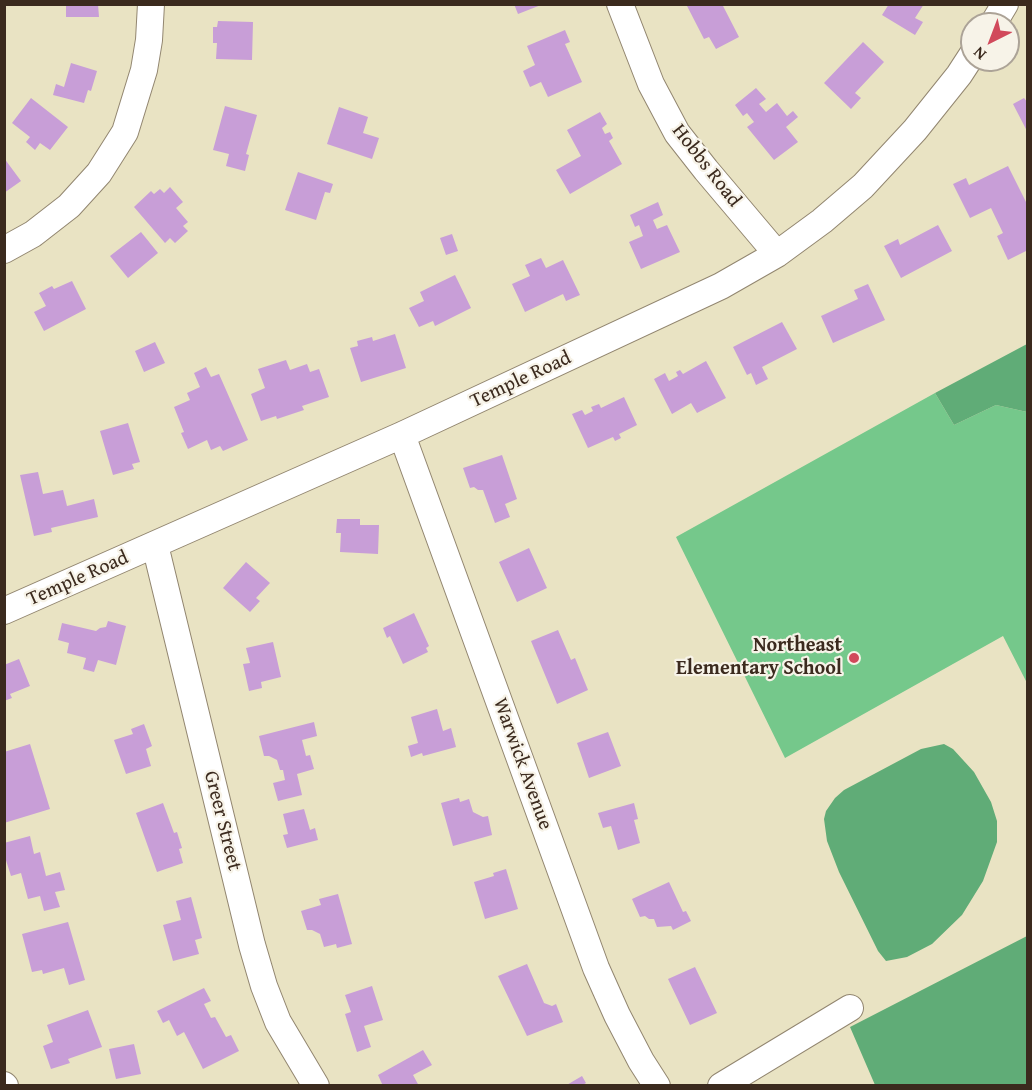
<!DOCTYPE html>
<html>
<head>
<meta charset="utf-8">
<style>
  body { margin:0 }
  #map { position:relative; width:1032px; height:1090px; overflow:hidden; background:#e9e3c3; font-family:"Gentium Book Plus",serif }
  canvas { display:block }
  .frame { position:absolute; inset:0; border:6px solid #3b2a1e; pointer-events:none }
  .north { position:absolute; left:960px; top:12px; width:60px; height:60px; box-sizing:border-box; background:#f7f3e8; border:2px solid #aca397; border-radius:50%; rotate:222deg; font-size:16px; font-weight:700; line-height:24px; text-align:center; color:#3b2a1e }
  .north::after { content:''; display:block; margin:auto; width:21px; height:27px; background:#d1495b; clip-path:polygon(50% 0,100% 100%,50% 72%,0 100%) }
</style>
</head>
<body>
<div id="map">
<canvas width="1032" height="1090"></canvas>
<div class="frame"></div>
<div class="north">N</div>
</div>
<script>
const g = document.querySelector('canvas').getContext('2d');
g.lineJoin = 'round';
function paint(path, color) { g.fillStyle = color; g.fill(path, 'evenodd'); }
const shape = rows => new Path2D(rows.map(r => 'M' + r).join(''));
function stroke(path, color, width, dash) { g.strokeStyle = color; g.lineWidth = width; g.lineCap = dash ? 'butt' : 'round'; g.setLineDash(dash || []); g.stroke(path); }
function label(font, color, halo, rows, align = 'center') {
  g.font = font + ' "Gentium Book Plus",serif'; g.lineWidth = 4.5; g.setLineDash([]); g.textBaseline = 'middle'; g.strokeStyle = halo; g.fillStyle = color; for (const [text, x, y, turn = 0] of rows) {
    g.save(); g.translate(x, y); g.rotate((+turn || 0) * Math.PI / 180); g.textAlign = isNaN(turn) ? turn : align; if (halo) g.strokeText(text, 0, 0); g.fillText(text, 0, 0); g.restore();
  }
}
const green = shape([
  [935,393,954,425,996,405,1027,412,1027,683,1003,636,785,758,676,537]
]);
const forest = shape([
  [1027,344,1027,412,996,405,954,425,935,393],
  [944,744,953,749,974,772,991,802,997,821,997,842,983,881,962,915,932,944,907,957,886,961,878,951,839,872,827,841,824,819,826,811,835,798,844,790,921,749],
  [1027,936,1027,1085,875,1085,850,1027]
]);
const building = shape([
  [75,4,98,4,99,17,66,17,66,6,75,6],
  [514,4,541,4,541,5,518,14],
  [686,4,722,4,739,37,716,49,709,37,704,39],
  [889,4,924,4,915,18,923,22,915,35,882,15],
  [218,21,253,22,252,60,216,59,217,43,213,43,213,27,217,27],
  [565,30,570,42,565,44,582,82,548,97,541,82,530,87,523,71,535,65,527,46],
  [863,42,884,62,855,93,861,98,851,109,824,83],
  [71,63,97,71,91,91,88,90,84,103,53,95,56,84,64,87],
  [756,88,766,99,759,104,766,112,777,103,787,116,793,111,798,117,786,127,798,142,774,160,747,127,754,122,747,113,743,116,735,105],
  [31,98,68,127,50,150,40,143,35,150,26,142,30,137,12,123],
  [1024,98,1028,103,1028,133,1013,104],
  [225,106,257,115,246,154,249,155,245,171,226,166,229,154,213,150],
  [339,107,368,117,363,133,379,138,372,159,327,144],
  [600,112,607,124,602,128,605,134,610,132,613,138,609,141,622,164,570,194,556,170,581,156,567,130],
  [4,158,21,181,4,193],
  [1008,166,1028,206,1028,250,1008,260,997,236,1003,233,991,208,970,218,953,184,966,178,969,185],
  [298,172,333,184,330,193,325,192,316,220,285,210],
  [170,187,183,202,176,208,188,222,183,226,188,231,175,243,170,238,165,243,134,207,151,191,154,194,160,189,164,193],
  [658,202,663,215,653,220,657,229,667,225,680,252,641,269,629,242,643,236,639,225,635,227,630,215],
  [938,225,952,251,901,278,884,246,898,239,900,245],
  [141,232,158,253,128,278,110,256],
  [452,234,458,251,446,255,440,238],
  [541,258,546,268,563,260,580,295,566,301,563,294,525,312,512,284,530,276,525,265],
  [455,275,471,308,435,326,433,321,419,327,409,308,424,301,420,292],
  [72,281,86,309,44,331,34,312,46,306,39,293,52,286,54,289],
  [868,284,885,320,833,343,821,316,858,299,854,290],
  [782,322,797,349,762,367,768,379,756,385,751,373,747,375,733,347],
  [395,334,406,368,361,382,350,348,358,346,357,341,372,337,373,341],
  [155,342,165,363,144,372,135,351],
  [286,360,290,370,307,364,310,372,319,369,329,397,302,406,304,410,277,419,276,416,261,421,251,394,265,388,258,369],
  [706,361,726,398,697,413,691,403,672,414,654,379,665,373,669,381,678,376,676,372,680,370,683,374],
  [206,367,211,377,219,374,248,440,223,451,220,446,211,450,207,440,188,449,181,433,184,432,174,407,190,400,187,393,200,387,194,373],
  [624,397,637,425,619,434,621,438,615,441,613,437,588,448,572,414,582,410,585,415,593,411,591,407,599,404,601,408],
  [128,423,140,462,132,464,134,469,113,475,100,431],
  [502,455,517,499,505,504,510,517,495,523,483,490,478,490,474,487,470,488,463,468],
  [38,472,43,494,63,490,67,506,94,499,98,517,51,528,52,532,34,536,20,475],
  [337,519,360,519,360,525,379,525,378,554,340,552,341,533,336,533],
  [529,548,547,588,517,602,499,562],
  [246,562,270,583,256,598,260,601,250,612,223,588],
  [414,613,429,646,426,648,428,652,403,664,390,636,387,638,383,628],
  [108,621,126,626,116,665,98,660,94,672,83,669,86,658,67,653,69,643,58,640,62,623,96,631,100,628,106,627],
  [558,630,571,660,575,658,588,690,557,704,531,641],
  [273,642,281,677,261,682,262,688,249,691,243,664,250,663,246,648],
  [19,659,30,686,10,694,12,698,4,701,4,665],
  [437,709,443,731,451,728,456,747,423,756,422,753,411,757,408,746,418,743,411,717],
  [314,722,317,736,302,740,306,756,310,755,314,769,297,774,302,795,278,801,273,783,285,780,283,770,280,770,277,760,269,756,264,756,259,736],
  [144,724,152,746,146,749,151,766,126,774,114,740,133,734,131,729],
  [608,732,621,766,589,778,577,743],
  [30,744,50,809,4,823,4,752],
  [459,798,460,802,469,799,473,812,483,817,488,816,492,835,453,846,441,803],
  [163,803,174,833,177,832,182,848,179,849,183,863,157,872,136,813],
  [634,803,638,819,634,820,640,843,618,850,611,826,603,828,598,813],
  [304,809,310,830,315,828,318,840,287,848,283,835,288,834,283,814],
  [30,836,34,854,40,852,46,876,60,872,65,890,55,892,60,907,44,911,40,896,28,899,21,873,11,876,4,854,4,843],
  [506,869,518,909,485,919,474,882,494,876,493,873],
  [669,882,683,912,686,911,691,921,673,930,671,926,657,927,654,919,649,919,645,916,640,917,632,899],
  [338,894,352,944,337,948,336,944,324,947,320,934,312,930,307,930,301,911,321,905,319,899],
  [191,897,202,938,195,940,199,954,173,961,163,925,181,920,176,901],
  [68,922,85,980,69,985,64,968,43,974,42,970,32,972,22,934],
  [527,964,544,1003,552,1006,556,1004,563,1022,527,1036,498,976],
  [695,967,717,1013,690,1025,668,979],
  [372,986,383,1020,364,1026,371,1047,357,1052,345,1014,351,1012,345,995],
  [204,988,211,1001,204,1004,211,1018,215,1017,226,1037,231,1035,239,1051,203,1069,184,1032,177,1036,169,1020,163,1023,157,1011],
  [88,1010,102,1047,68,1059,70,1063,51,1069,43,1046,53,1042,47,1025],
  [134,1044,141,1074,116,1079,109,1049],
  [423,1050,432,1065,413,1075,419,1086,383,1086,378,1075],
  [582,1076,586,1083,581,1086,565,1086]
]);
const minor = shape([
  [620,4,651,84,677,133,706,170,777,254],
  [993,24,1005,4],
  [4,250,33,234,69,206,99,173,125,132,144,70,149,40,151,4],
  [402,435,596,968,617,1015,641,1061,657,1086],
  [155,545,252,945,264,986,278,1022,316,1086],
  [4,611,402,435,721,286,777,254,822,221,863,186,915,130,959,75,972,55],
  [4,1085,5,1086],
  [721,1086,850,1008]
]);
const markers = [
  [854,658,6,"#d1495b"]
];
const streetNames = [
  ["Hobbs Road",706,166,52],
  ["Temple Road",521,380,-25],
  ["Temple Road",78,579,-24],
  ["Warwick Avenue",522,764,70],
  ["Greer Street",222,821,76]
];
const poiNames = [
  ["Northeast",842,646],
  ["Elementary School",842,669]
];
paint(green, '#75c88b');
paint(forest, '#60ac77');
paint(building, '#c89ed7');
stroke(minor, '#928670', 28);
stroke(minor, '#fff', 26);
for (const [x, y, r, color] of markers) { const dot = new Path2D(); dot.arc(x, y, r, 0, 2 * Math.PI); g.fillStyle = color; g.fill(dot); stroke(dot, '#f7f3e8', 2); }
label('20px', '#3b2a1e', '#f7f3e8', streetNames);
label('bold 20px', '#3b2a1e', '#f7f3e8', poiNames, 'right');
</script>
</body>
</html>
